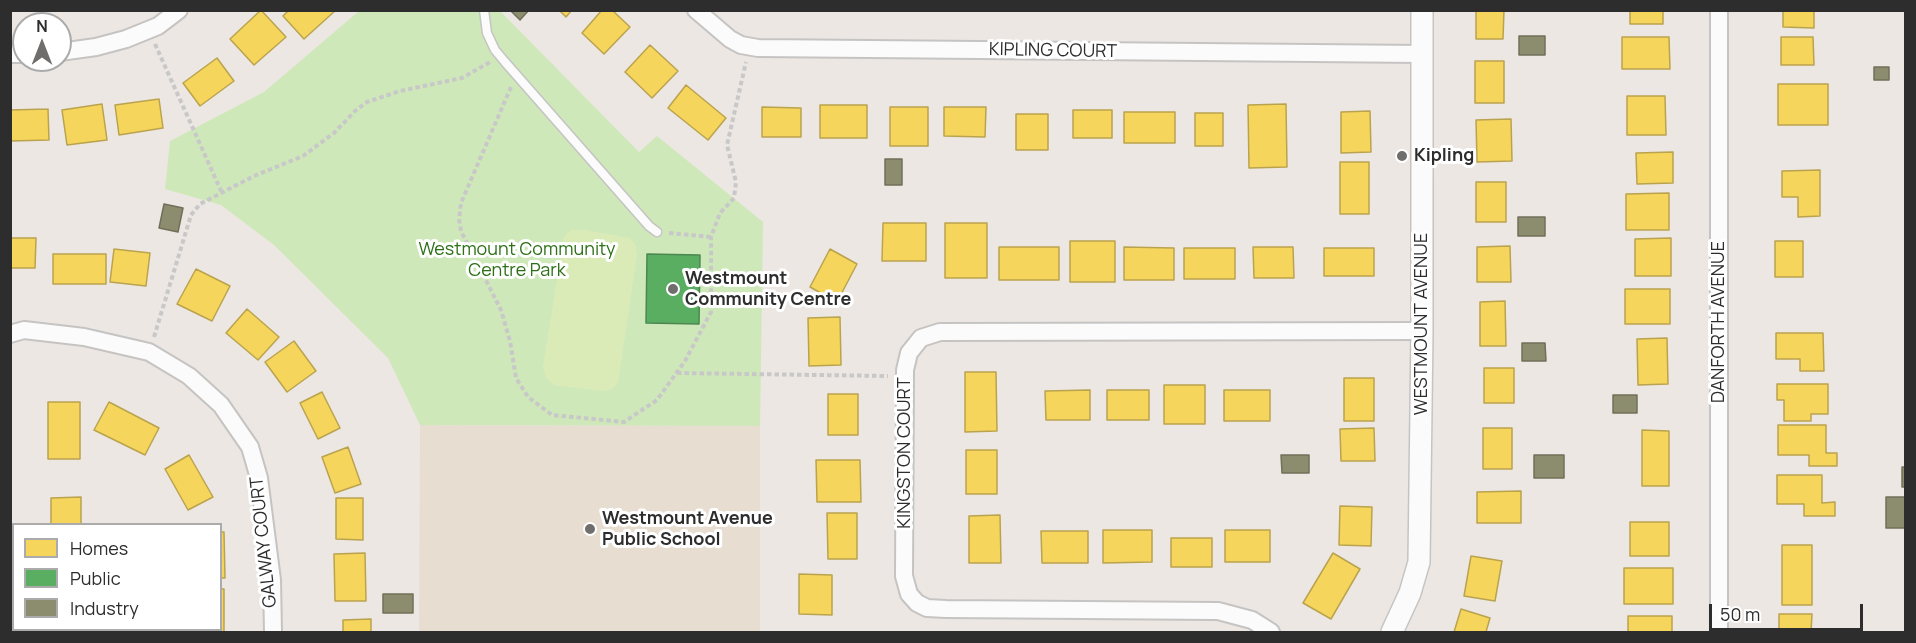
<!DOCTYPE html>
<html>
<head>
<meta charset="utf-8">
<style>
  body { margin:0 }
  #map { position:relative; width:1916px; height:643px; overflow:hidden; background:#ece7e2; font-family:Manrope,sans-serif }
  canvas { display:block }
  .frame { position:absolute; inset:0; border:12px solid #2d2d2d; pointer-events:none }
  .legend { position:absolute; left:12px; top:523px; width:210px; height:108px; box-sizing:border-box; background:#fff; border:2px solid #ababab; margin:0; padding:8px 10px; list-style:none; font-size:18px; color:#2d2d2d }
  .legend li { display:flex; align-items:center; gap:12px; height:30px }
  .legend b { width:30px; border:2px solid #ababab }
  .north { position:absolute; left:12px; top:12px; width:60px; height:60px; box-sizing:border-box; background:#fff; border:2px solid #ababab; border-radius:50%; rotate:0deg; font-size:16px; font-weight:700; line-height:24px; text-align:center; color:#2d2d2d }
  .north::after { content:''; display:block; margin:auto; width:21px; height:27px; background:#706e6c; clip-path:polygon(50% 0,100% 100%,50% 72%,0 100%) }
  .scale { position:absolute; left:1709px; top:604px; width:154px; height:27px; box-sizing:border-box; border:3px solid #2d2d2d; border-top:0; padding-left:8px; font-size:18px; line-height:21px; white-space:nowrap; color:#2d2d2d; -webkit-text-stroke:4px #fff; paint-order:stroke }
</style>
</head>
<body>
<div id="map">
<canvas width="1916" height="643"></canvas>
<div class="frame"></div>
<ul class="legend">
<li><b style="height:16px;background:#f6d55c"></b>Homes</li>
<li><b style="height:16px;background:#5aae61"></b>Public</li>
<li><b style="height:16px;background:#8c8c6e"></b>Industry</li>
</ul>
<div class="north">N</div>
<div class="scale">50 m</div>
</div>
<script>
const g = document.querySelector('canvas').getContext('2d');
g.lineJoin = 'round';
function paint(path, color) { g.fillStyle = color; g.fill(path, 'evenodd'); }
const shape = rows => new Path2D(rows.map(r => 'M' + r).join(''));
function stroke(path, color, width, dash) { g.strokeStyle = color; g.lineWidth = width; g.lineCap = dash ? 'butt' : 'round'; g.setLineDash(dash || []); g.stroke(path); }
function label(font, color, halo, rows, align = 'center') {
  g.font = font + ' Manrope,sans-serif'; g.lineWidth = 6; g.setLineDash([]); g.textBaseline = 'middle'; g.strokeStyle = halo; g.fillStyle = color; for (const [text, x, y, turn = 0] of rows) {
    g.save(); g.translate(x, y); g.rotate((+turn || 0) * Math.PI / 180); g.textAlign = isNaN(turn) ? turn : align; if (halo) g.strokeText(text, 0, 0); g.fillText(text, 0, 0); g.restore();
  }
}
const education = shape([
  [420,425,760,426,760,632,419,632]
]);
const green = shape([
  [359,11,500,11,639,152,657,136,763,222,760,426,420,425,388,358,274,245,221,205,165,189,170,141,264,92]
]);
const pitch = shape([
  [571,230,584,230,629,238,635,244,637,254,618,382,612,389,603,391,554,385,546,377,543,367,564,237]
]);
const homes = shape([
  [261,10,286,37,254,65,230,39,261,10],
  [289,10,336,10,304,39,283,16,289,10],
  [559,10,572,10,566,17,559,10],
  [602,10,612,10,630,27,604,54,582,33,602,10],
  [1476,10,1504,10,1503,39,1476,39,1476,10],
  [1630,10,1663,10,1663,24,1630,24,1630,10],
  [1783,10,1814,10,1814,28,1783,27,1783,10],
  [1622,37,1669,37,1670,69,1622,69,1622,37],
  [1781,37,1813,37,1814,65,1781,65,1781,37],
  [650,45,678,71,652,98,625,72,650,45],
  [217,58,234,81,200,106,183,83,217,58],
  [1475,61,1504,61,1504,103,1475,103,1475,61],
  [1778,84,1828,84,1828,125,1778,125,1778,84],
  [686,85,726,118,708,140,668,108,686,85],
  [1627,96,1665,96,1666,135,1627,135,1627,96],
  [159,99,163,128,119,135,115,105,159,99],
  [102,104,107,140,67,145,62,110,102,104],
  [1286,104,1287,167,1249,168,1248,105,1286,104],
  [820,105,867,105,867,138,820,138,820,105],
  [762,107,801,108,801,137,762,137,762,107],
  [890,107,928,107,928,146,890,146,890,107],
  [944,107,986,107,985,137,944,136,944,107],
  [48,109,49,140,10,141,10,110,48,109],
  [1073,110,1112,110,1112,138,1073,138,1073,110],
  [1370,111,1371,152,1341,153,1341,112,1370,111],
  [1124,112,1175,112,1175,143,1124,143,1124,112],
  [1195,113,1223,113,1223,146,1195,146,1195,113],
  [1016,114,1048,114,1048,150,1016,150,1016,114],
  [1511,119,1512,161,1477,162,1476,120,1511,119],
  [1673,152,1673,183,1637,184,1636,153,1673,152],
  [1340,162,1369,162,1369,214,1340,214,1340,162],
  [1820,170,1820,216,1798,217,1798,197,1782,197,1782,171,1820,170],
  [1476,182,1506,182,1506,222,1476,222,1476,182],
  [1669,193,1669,230,1626,230,1626,194,1669,193],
  [883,223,926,223,926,261,882,261,883,223],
  [945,223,987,223,987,278,945,278,945,223],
  [10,238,36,238,35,268,10,268,10,238],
  [1671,238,1671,276,1635,276,1635,239,1671,238],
  [1070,241,1115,241,1115,282,1070,282,1070,241],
  [1775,241,1803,241,1803,277,1775,277,1775,241],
  [1510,246,1511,282,1477,282,1477,247,1510,246],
  [999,247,1059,247,1059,280,999,280,999,247],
  [1124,247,1174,248,1174,280,1124,280,1124,247],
  [1253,247,1293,247,1294,278,1254,278,1253,247],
  [1184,248,1235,248,1235,279,1184,279,1184,248],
  [1324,248,1374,248,1374,276,1324,276,1324,248],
  [114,249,150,253,146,286,110,282,114,249],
  [830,249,857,264,837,302,810,287,830,249],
  [53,254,106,254,106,284,53,284,53,254],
  [196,269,230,286,212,321,177,304,196,269],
  [1625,289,1670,289,1670,324,1625,324,1625,289],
  [1505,301,1506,346,1480,346,1480,302,1505,301],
  [247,309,279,337,258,360,226,333,247,309],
  [840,317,841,365,809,366,808,318,840,317],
  [1776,333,1823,333,1824,371,1800,371,1800,359,1776,359,1776,333],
  [1667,338,1668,384,1638,385,1637,339,1667,338],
  [294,341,316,371,287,392,265,362,294,341],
  [1484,368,1514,368,1514,403,1484,403,1484,368],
  [965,372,996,372,997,431,965,432,965,372],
  [1344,378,1374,378,1374,421,1344,421,1344,378],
  [1777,384,1828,384,1828,414,1811,414,1811,421,1784,421,1784,400,1777,400,1777,384],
  [1164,385,1205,385,1205,424,1164,424,1164,385],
  [1090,390,1090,420,1046,420,1045,391,1090,390],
  [1107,390,1149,390,1149,420,1107,420,1107,390],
  [1224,390,1270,390,1270,421,1224,421,1224,390],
  [322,392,340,428,318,439,300,403,322,392],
  [828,394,858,394,858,435,828,435,828,394],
  [48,402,80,402,80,459,48,459,48,402],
  [109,402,159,428,145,455,94,430,109,402],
  [1778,425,1826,425,1826,453,1837,453,1837,466,1809,466,1809,455,1778,455,1778,425],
  [1374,428,1375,461,1341,461,1340,429,1374,428],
  [1483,428,1512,428,1512,469,1483,469,1483,428],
  [1642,430,1669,431,1669,486,1642,486,1642,430],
  [348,447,361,484,335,493,322,457,348,447],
  [966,450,997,450,997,494,966,494,966,450],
  [189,455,213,497,188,510,165,469,189,455],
  [816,460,860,460,861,502,817,502,816,460],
  [1777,475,1822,475,1822,503,1835,502,1835,516,1804,516,1804,504,1777,504,1777,475],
  [1521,491,1521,523,1477,523,1477,492,1521,491],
  [81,497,81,524,51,524,51,498,81,497],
  [336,498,363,498,363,540,336,539,336,498],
  [1340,506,1372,507,1371,546,1339,545,1340,506],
  [827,513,857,513,857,559,828,559,827,513],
  [1000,515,1001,563,969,563,969,516,1000,515],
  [1630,522,1669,522,1669,556,1630,556,1630,522],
  [1103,530,1152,530,1152,562,1103,563,1103,530],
  [1225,530,1270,530,1270,562,1225,562,1225,530],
  [1041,531,1088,531,1088,563,1042,563,1041,531],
  [220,532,224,532,225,578,220,578,220,532],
  [1171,538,1212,538,1212,567,1171,567,1171,538],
  [1782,545,1812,545,1812,605,1782,605,1782,545],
  [365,553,366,601,335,601,334,554,365,553],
  [1333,553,1360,569,1331,619,1303,603,1333,553],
  [1471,556,1502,561,1495,601,1464,596,1471,556],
  [1624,568,1673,568,1673,604,1624,604,1624,568],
  [799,574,832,575,832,615,799,614,799,574],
  [220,589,224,589,224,632,196,632,196,630,220,630,220,589],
  [1461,609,1490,618,1486,632,1454,632,1461,609],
  [1779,614,1812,614,1811,632,1779,632,1779,614],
  [1628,616,1672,616,1672,632,1628,632,1628,616],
  [371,619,371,632,343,632,343,620,371,619]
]);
const public = shape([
  [647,254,700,255,699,324,646,323,647,254]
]);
const industry = shape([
  [510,10,529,10,520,20,510,10],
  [1519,36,1545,36,1545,55,1519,55,1519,36],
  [1874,67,1889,67,1889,80,1874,80,1874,67],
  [885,159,902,159,902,185,885,185,885,159],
  [164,204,183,208,178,232,159,228,164,204],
  [1518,217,1545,217,1545,236,1518,236,1518,217],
  [1522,343,1545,343,1546,361,1522,361,1522,343],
  [1613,395,1637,395,1637,413,1613,413,1613,395],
  [1281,455,1309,455,1309,473,1282,473,1281,455],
  [1534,455,1564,455,1564,478,1534,478,1534,455],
  [1902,467,1906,467,1906,487,1902,487,1902,467],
  [1886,497,1906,497,1906,528,1886,528,1886,497],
  [383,594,413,594,413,613,383,613,383,594]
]);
const path = shape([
  [155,44,222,193],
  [511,87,461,203,459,219,461,231,501,310,510,341,516,378,528,397,552,415,624,422,657,400,685,361,711,312,711,237,720,213,734,198,736,182,727,145,746,62],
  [669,233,711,237],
  [154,337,191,215,200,204,254,176,303,156,334,133,355,111,367,102,400,91,462,78,490,62],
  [677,373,888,376]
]);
const service = shape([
  [484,10,487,33,495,50,505,62,649,226,657,232]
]);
const minor = shape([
  [696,10,730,39,741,45,758,48,1422,54],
  [60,52,96,47,126,39,158,26,179,10],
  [10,54,24,54],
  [10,334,24,330,84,337,149,352,189,376,221,405,250,447,259,478,272,580,273,632],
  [1271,632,1252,620,1218,611,946,609,927,608,917,603,909,594,904,576,905,370,909,353,921,338,940,332,1422,331],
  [1719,632,1719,10]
]);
const tertiary = shape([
  [1392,632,1410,593,1419,562,1422,331,1422,10]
]);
const markers = [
  [1402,156,6,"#706e6c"],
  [673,289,6,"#706e6c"],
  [590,529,6,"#706e6c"]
];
const streetNames = [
  ["KIPLING COURT",1053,51,1],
  ["DANFORTH AVENUE",1719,322,-90],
  ["WESTMOUNT AVENUE",1422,324,-90],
  ["KINGSTON COURT",905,453,-90],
  ["GALWAY COURT",264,542,-96]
];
const poiNames = [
  ["Kipling",1414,156],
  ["Westmount",685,279],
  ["Community Centre",685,300],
  ["Westmount Avenue",602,519],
  ["Public School",602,540]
];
const parkNames = [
  ["Westmount Community",517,250],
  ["Centre Park",517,271]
];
paint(education, '#e7ded1');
paint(green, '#cfe8ba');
paint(pitch, '#dbebb8');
paint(homes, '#f6d55c');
stroke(homes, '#baa34e', 1.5);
paint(public, '#5aae61');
stroke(public, '#4c8751', 1.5);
paint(industry, '#8c8c6e');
stroke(industry, '#70705a', 1.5);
stroke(service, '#c5c4c3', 11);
stroke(minor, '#c5c4c3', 20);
stroke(tertiary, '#c5c4c3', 24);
stroke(path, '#c8c8c8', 4, [4.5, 3]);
stroke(service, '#fcfbfb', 8);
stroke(minor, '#fcfbfb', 16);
stroke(tertiary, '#fcfbfb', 21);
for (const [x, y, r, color] of markers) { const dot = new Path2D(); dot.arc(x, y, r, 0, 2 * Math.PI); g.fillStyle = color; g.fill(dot); stroke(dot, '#fff', 2); }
label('18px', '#2d2d2d', '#fff', streetNames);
label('bold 18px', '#2d2d2d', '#fff', poiNames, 'left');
label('18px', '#2d7017', '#fff', parkNames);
</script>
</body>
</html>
